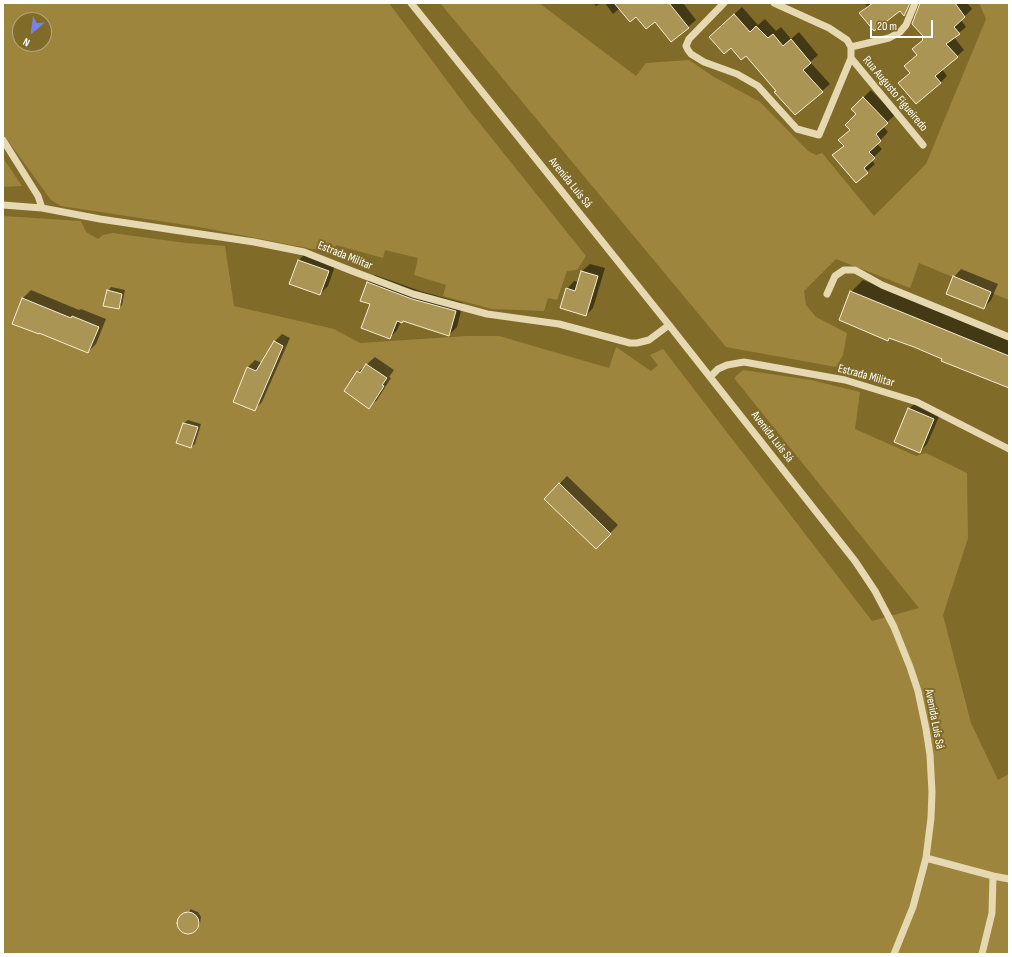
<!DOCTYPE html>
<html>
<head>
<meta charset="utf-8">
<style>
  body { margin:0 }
  #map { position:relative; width:1012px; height:957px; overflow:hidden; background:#806b28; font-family:"Sofia Sans Condensed",sans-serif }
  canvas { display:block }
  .frame { position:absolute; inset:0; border:4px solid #fff; pointer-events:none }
  .north { position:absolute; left:12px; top:12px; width:40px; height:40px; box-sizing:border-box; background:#806b28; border:1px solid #b3a67e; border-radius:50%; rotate:209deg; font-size:11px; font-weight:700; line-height:16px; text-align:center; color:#fff }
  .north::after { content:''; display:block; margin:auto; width:14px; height:18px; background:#7782ed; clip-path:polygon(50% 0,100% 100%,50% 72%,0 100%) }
  .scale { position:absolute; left:870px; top:20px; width:63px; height:18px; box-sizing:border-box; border:2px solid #fff; border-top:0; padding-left:5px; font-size:12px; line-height:14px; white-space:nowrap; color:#fff; -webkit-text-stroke:3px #806b28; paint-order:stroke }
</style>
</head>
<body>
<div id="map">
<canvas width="1012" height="957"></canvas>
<div class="frame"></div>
<div class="north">N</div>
<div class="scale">20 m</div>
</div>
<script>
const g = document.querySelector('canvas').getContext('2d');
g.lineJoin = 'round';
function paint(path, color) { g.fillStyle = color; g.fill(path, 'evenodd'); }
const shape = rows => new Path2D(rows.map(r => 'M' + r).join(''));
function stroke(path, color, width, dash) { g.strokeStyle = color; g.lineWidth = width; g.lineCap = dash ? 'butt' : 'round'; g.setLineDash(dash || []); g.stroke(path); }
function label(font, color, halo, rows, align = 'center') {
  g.font = font + ' "Sofia Sans Condensed",sans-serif'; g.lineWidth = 4; g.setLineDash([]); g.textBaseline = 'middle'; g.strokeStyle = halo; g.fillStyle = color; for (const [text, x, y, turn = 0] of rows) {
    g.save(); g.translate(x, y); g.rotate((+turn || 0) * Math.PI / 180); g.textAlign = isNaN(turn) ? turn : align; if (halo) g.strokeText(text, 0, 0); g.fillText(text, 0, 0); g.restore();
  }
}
const green = shape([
  [3,3,389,3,469,110,586,256,577,270,567,271,557,300,548,298,544,311,492,309,443,296,446,285,414,275,418,258,385,250,383,258,336,245,333,253,199,227,61,206,51,200,3,134],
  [20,20,44,20,44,44,20,44],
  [440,3,539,3,636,76,646,63,689,60,714,77,760,102,808,151,816,155,822,153,874,216,926,164,986,19,979,3,1009,3,1009,300,919,263,910,288,836,259,804,291,806,305,816,317,847,333,843,355,836,367,726,347],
  [3,158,22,186,3,187],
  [3,216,81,221,86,232,98,239,103,235,112,233,186,243,225,246,234,306,334,329,360,343,467,336,499,336,609,368,616,347,651,371,658,365,650,355,663,349,872,621,919,608,734,378,743,370,811,380,860,392,855,429,916,456,926,453,967,473,968,538,943,615,971,723,998,780,1009,774,1009,954,3,954]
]);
const shadow = shape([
  [593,3,601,3,596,6],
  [605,3,683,3,696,20,672,41,655,21,620,8,613,14],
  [864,3,906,3,860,13,867,6],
  [927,3,967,3,972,9,961,20,966,27,954,37,964,50,942,69,947,76,940,83,899,83,910,72,905,66,918,54,925,37],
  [742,7,758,25,765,19,776,31,781,27,791,39,799,32,818,55,810,62,830,84,822,91,778,91,746,55,718,29],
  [871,90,895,115,883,126,888,132,877,144,882,149,871,160,875,164,856,182,834,156,845,145,857,114,852,109],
  [307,252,336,263,328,286,320,294,291,284,299,260],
  [590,264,605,268,593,308,586,315,567,289,574,281,579,282,582,271],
  [961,269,998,284,991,300,984,308,954,277],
  [375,275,420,291,463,303,457,327,449,335,403,320,401,321,397,330,390,338,371,304,368,282],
  [863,280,1009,341,1009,387,890,337,888,340,851,292],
  [111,287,125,290,122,305,118,308,108,291],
  [31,290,79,310,81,309,106,319,96,344,88,352,40,332,13,323,23,298],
  [282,334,290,338,262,402,254,410,247,368,255,360,262,363,274,342],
  [375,357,394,370,389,377,391,378,377,400,369,407,358,372],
  [917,401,941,412,927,444,920,452,909,409],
  [188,420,201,424,195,444,191,447,178,443,184,423],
  [567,476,618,525,596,548,545,499],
  [190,909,198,912,201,917,200,924,191,932,185,932,180,928,178,922,180,916,190,911]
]);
const building = shape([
  [614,3,669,3,689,28,671,42,655,22,646,29,636,17,630,22,614,3],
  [873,3,910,3,904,16,900,11,874,31,859,13,873,3],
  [920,3,955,3,965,17,954,27,960,34,946,44,958,57,935,76,941,83,916,104,898,83,910,73,904,66,917,55,912,49,923,40,922,39,924,37,912,24,920,3],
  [734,14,750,32,756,26,768,38,773,34,783,46,791,39,811,63,803,70,823,92,795,115,774,92,776,91,746,56,741,60,731,48,724,54,709,37,734,14],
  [863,97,888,123,876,134,881,141,869,152,875,158,864,168,868,173,856,183,832,155,844,146,838,140,850,130,845,125,856,114,851,109,863,97],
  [298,260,329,271,320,295,289,284,298,260],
  [581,271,598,276,586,316,560,308,566,288,575,291,581,271],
  [953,276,991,292,984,309,946,294,953,276],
  [367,282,412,299,456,311,449,336,403,321,402,323,397,321,390,339,361,328,370,304,360,301,367,282],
  [107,290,122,294,119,309,103,306,107,290],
  [850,291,1009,356,1009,388,941,361,942,359,914,347,889,338,888,341,839,320,850,291],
  [22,298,71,318,72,316,99,327,88,353,39,333,39,334,12,324,22,298],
  [274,341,283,346,255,411,233,402,247,367,256,371,274,341],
  [366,364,387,378,382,385,384,386,369,409,344,391,357,371,360,373,366,364],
  [908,408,934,419,920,453,894,442,908,408],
  [183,423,198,427,191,448,176,443,183,423],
  [559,483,611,534,596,549,544,499,559,483],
  '177 923a11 11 0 1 1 22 0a11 11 0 1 1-22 0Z'
]);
const minor = shape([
  [411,3,669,325,855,561,875,591,894,627,910,667,918,691,926,729,930,755,932,792,931,818,926,858,913,907,894,954],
  [724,3,689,39,686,46,688,50,691,54,704,62,737,74,758,86,797,129,819,135,851,58,851,47,847,40,829,28,774,3],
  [851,47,889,38,900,32,906,25,915,3],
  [851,58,923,145],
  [3,140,38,196,42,208],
  [3,205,42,208,100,219,254,242,304,252,352,271,413,294,487,314,559,324,630,343,637,343,649,340,669,325],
  [827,294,835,276,844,270,855,270,882,285,1009,337],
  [710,377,718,369,727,365,744,362,845,380,917,402,1009,449],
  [926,858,993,876,1009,879],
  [982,954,992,913,993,876]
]);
const streetNames = [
  ["Rua Augusto Figueiredo",895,94,50],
  ["Avenida Luís Sá",570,183,51],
  ["Estrada Militar",345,256,22],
  ["Estrada Militar",866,376,15],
  ["Avenida Luís Sá",772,437,52],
  ["Avenida Luís Sá",934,719,79]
];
paint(green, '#9e853d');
paint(shadow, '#0007');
paint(building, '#ab9555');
stroke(building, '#f5ecd3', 1);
stroke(minor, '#e6d8b0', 7);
label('12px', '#fff', '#806b28', streetNames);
</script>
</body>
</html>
